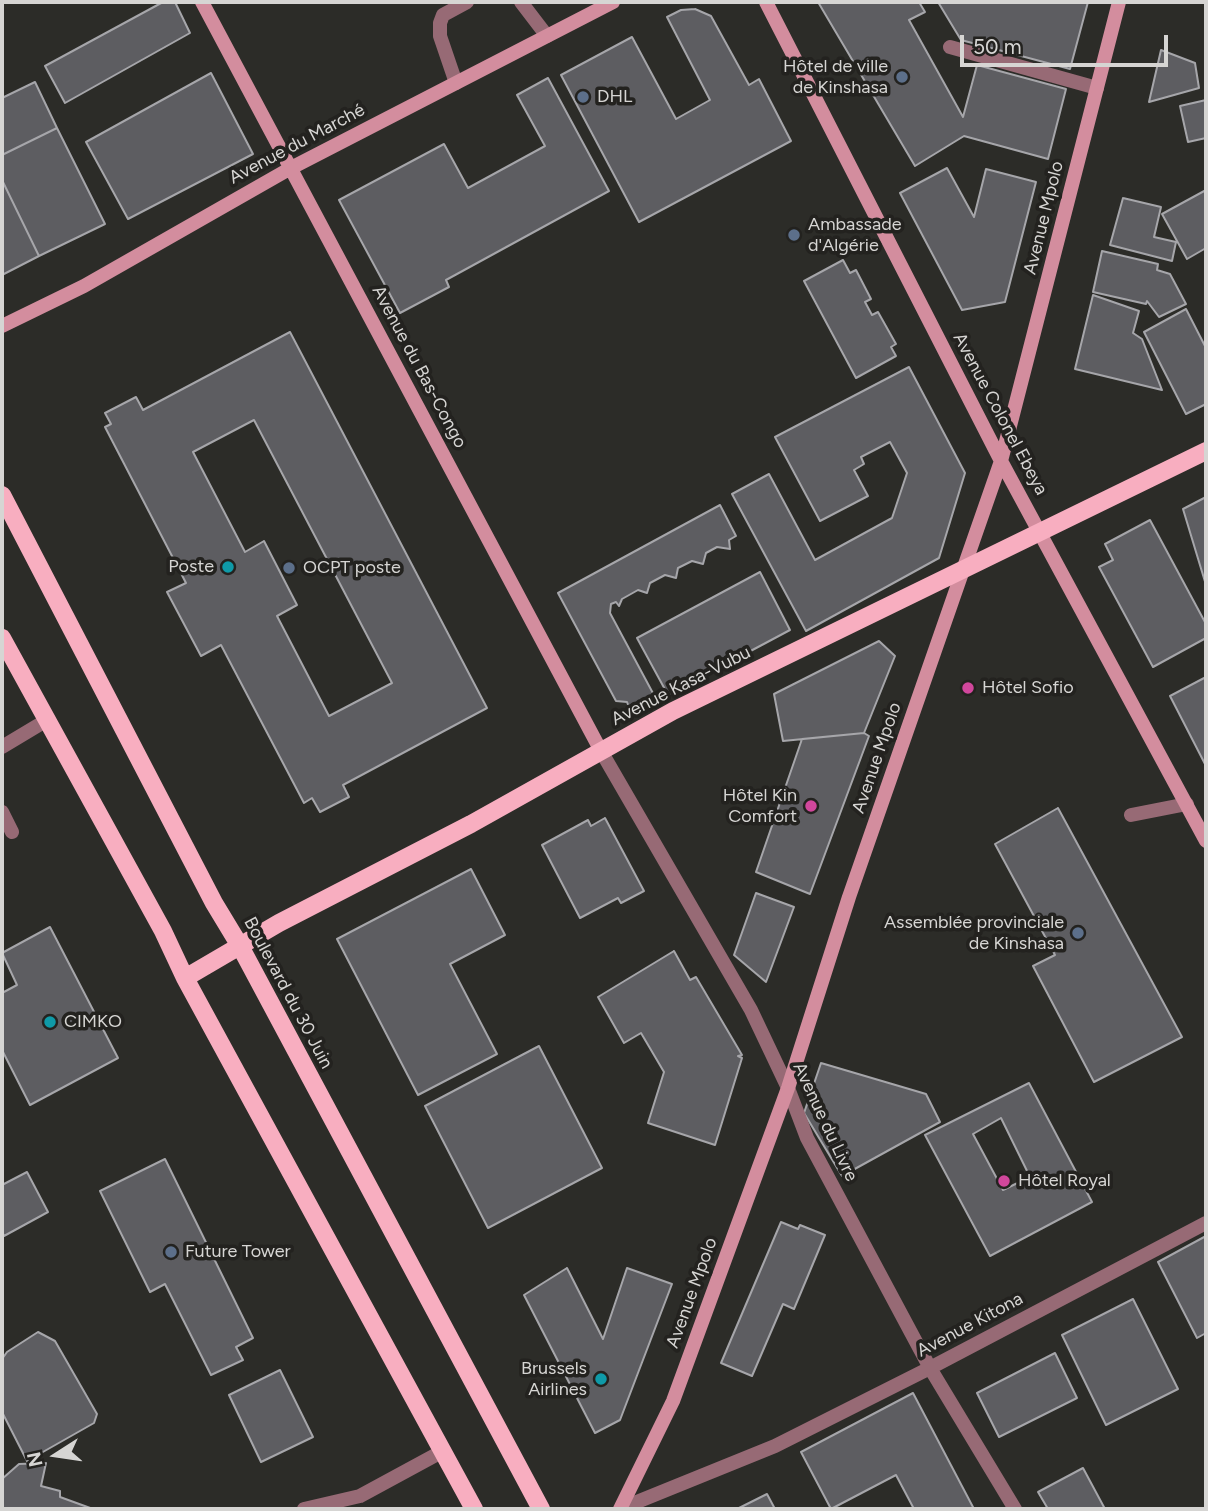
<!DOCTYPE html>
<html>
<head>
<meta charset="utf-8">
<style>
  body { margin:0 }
  #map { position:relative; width:1208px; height:1511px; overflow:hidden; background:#2c2c28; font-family:Figtree,sans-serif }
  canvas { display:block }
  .frame { position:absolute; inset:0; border:4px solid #d6d5d3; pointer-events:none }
  .north { position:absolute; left:21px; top:1420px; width:70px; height:70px; -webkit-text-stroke:5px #23221f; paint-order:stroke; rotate:258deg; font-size:19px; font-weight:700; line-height:28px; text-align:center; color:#d6d5d3 }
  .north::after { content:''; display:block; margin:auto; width:24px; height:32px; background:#d6d5d3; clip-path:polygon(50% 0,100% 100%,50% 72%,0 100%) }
  .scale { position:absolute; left:960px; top:35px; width:208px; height:32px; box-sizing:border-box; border:4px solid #d6d5d3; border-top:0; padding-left:9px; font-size:21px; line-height:24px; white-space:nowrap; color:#d6d5d3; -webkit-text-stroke:5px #23221f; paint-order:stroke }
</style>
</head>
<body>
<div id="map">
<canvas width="1208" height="1511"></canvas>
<div class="frame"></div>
<div class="north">N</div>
<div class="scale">50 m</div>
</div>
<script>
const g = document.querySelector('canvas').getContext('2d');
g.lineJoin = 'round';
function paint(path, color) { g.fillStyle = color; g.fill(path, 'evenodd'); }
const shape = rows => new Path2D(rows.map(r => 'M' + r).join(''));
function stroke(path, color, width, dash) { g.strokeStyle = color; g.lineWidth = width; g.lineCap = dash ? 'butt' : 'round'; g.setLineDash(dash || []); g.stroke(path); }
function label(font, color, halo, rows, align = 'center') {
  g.font = font + ' Figtree,sans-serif'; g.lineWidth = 7; g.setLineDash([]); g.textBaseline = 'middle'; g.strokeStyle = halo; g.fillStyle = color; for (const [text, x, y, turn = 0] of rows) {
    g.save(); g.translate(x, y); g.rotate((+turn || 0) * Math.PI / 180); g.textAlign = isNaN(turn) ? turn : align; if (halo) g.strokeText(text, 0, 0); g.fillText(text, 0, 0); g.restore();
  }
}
const building = shape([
  [163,2,175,2,190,33,65,103,45,66,163,2],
  [818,2,919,2,925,12,909,20,963,117,977,65,1066,89,1048,159,964,136,915,166,818,2],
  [938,2,1088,2,1070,69,961,40,938,2],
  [695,9,711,16,749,85,759,79,791,141,639,222,561,75,632,37,676,119,710,100,667,17,681,10,695,9],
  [1161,50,1195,63,1199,88,1149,102,1161,50],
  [211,73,253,154,128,219,86,142,211,73],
  [548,78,609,191,446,280,449,287,400,313,339,200,444,144,468,188,545,146,517,95,548,78],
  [35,82,57,128,2,155,2,98,35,82],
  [1206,100,1206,138,1188,142,1180,106,1206,100],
  [57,128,105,224,39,256,2,180,2,155,57,128],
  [947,168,974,217,986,169,1036,182,1005,302,962,310,900,193,947,168],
  [2,180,39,256,2,275,2,180],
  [1206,190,1206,248,1187,259,1162,214,1206,190],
  [1123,198,1161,207,1154,237,1176,242,1172,261,1110,245,1123,198],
  [1102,251,1158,264,1157,270,1170,274,1186,304,1159,317,1147,301,1146,304,1093,292,1102,251],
  [843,260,850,273,856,270,871,299,865,302,872,315,878,312,896,344,891,347,896,356,856,378,804,281,843,260],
  [1093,295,1139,311,1133,333,1142,339,1162,390,1075,369,1093,295],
  [1186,309,1206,348,1206,404,1186,414,1144,332,1186,309],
  [290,332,487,708,343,785,349,797,320,812,312,798,304,803,221,645,201,656,167,592,186,583,105,427,111,424,105,413,136,397,143,410,290,332],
  [254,420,392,683,329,716,277,616,297,605,264,541,245,552,193,452,254,420],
  [909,367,965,473,939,558,806,631,732,494,769,474,815,560,892,518,907,473,890,442,861,457,864,464,854,470,868,496,820,521,775,437,909,367],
  [1206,497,1206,585,1183,509,1206,497],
  [720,505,736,536,729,540,730,549,717,547,706,553,703,564,692,561,678,568,676,578,665,575,650,583,647,593,638,590,622,599,619,606,616,602,611,604,610,613,655,697,630,710,627,702,616,701,558,593,720,505],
  [1150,520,1206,624,1206,638,1153,667,1099,567,1113,560,1105,544,1150,520],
  [760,572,790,630,668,695,637,638,760,572],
  [879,641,895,656,864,733,783,741,774,694,879,641],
  [1206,677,1206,766,1170,696,1206,677],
  [864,733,869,736,810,894,756,872,802,739,864,733],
  [1058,808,1182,1037,1094,1082,1033,966,1055,955,995,844,1058,808],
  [605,818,644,891,621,903,618,898,580,918,542,845,588,820,591,826,605,818],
  [471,869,505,935,450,964,497,1054,418,1095,337,939,471,869],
  [756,893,794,907,766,982,734,955,756,893],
  [50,927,118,1058,30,1105,2,1050,2,993,17,985,2,953,50,927],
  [674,951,690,980,696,977,742,1055,738,1056,742,1058,715,1145,648,1123,664,1072,641,1033,624,1043,598,997,674,951],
  [539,1046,602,1168,488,1228,425,1106,539,1046],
  [821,1063,926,1094,940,1122,842,1176,804,1113,821,1063],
  [1029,1083,1092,1202,990,1256,925,1135,1029,1083],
  [1001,1118,1030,1177,1003,1190,973,1134,1001,1118],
  [165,1159,253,1338,236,1347,243,1360,211,1375,165,1284,150,1292,100,1191,165,1159],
  [27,1172,48,1212,4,1236,2,1231,2,1185,27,1172],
  [781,1222,798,1229,800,1225,825,1235,794,1309,783,1304,752,1376,721,1363,781,1222],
  [1206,1236,1206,1333,1197,1338,1158,1262,1206,1236],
  [567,1268,603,1339,627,1268,672,1284,620,1420,595,1433,524,1295,567,1268],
  [1133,1299,1178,1389,1106,1425,1062,1335,1133,1299],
  [38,1332,55,1341,97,1414,94,1423,27,1461,2,1412,2,1359,7,1352,38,1332],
  [1055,1353,1077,1398,999,1437,977,1393,1055,1353],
  [280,1370,313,1437,261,1462,229,1395,280,1370],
  [913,1393,974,1509,914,1509,896,1475,831,1509,801,1452,913,1393],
  [46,1463,41,1486,60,1491,60,1497,93,1509,2,1509,2,1479,19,1464,46,1463],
  [1083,1468,1105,1509,1048,1509,1038,1492,1083,1468],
  [767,1494,775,1509,737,1509,767,1494]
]);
const lane = shape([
  [521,2,547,36],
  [950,47,1097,88],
  [456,83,440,36,440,23,443,15,467,2],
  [2,747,47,720],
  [2,812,12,832],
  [1131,815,1187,804],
  [304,1509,360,1496,443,1451]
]);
const street = shape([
  [601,751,751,1010,788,1088,807,1138,930,1368,1015,1509],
  [622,1508,775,1446,930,1368,1206,1223]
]);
const secondary = shape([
  [202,2,601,751],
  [766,2,1001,461,1206,841],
  [2,326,84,286,291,168,613,2],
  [620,1509,673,1401,788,1088,849,897,1001,461,1119,2]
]);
const primary = shape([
  [2,495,214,903,240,946,541,1509],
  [2,638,163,931,185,978,474,1509],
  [185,978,279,923,471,824,673,711,1206,451]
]);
const markers = [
  [902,77,7,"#5c6f8a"],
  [583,97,7,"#5c6f8a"],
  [794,235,7,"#5c6f8a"],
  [228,567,7,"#0f9aa8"],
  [289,568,7,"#5c6f8a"],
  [968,688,7,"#d1479c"],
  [811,806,7,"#d1479c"],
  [1078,933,7,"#5c6f8a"],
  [50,1022,7,"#0f9aa8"],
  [1004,1181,7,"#d1479c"],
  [171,1252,7,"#5c6f8a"],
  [601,1379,7,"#0f9aa8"]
];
const poiNames = [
  ["Hôtel de ville",888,67,"right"],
  ["de Kinshasa",888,88,"right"],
  ["DHL",597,97],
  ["Ambassade",808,225],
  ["d'Algérie",808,246],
  ["Poste",214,567,"right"],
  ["OCPT poste",303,568],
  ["Hôtel Sofio",982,688],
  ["Hôtel Kin",797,796,"right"],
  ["Comfort",797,817,"right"],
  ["Assemblée provinciale",1064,923,"right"],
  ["de Kinshasa",1064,944,"right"],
  ["CIMKO",64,1022],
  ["Hôtel Royal",1018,1181],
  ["Future Tower",185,1252],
  ["Brussels",587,1369,"right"],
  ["Airlines",587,1390,"right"]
];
const streetNames = [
  ["Avenue du Marché",297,144,-28],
  ["Avenue Mpolo",1044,218,-76],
  ["Avenue du Bas-Congo",419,367,62],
  ["Avenue Colonel Ebeya",1000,414,62],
  ["Avenue Kasa-Vubu",681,686,-27],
  ["Avenue Mpolo",877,758,-71],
  ["Boulevard du 30 Juin",288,993,62],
  ["Avenue du Livre",825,1122,65],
  ["Avenue Mpolo",692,1293,-70],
  ["Avenue Kitona",970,1325,-28]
];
paint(building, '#5d5d61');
stroke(building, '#a6a6aa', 2);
stroke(lane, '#976a75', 14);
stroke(street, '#976a75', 14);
stroke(secondary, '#d38d9e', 14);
stroke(primary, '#f8aec0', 18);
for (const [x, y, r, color] of markers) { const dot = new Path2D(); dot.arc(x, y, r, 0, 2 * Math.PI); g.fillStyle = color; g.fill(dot); stroke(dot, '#23221f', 2.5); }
label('18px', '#d6d5d3', '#23221f', poiNames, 'left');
label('18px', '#d6d5d3', '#23221f', streetNames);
</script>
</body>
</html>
